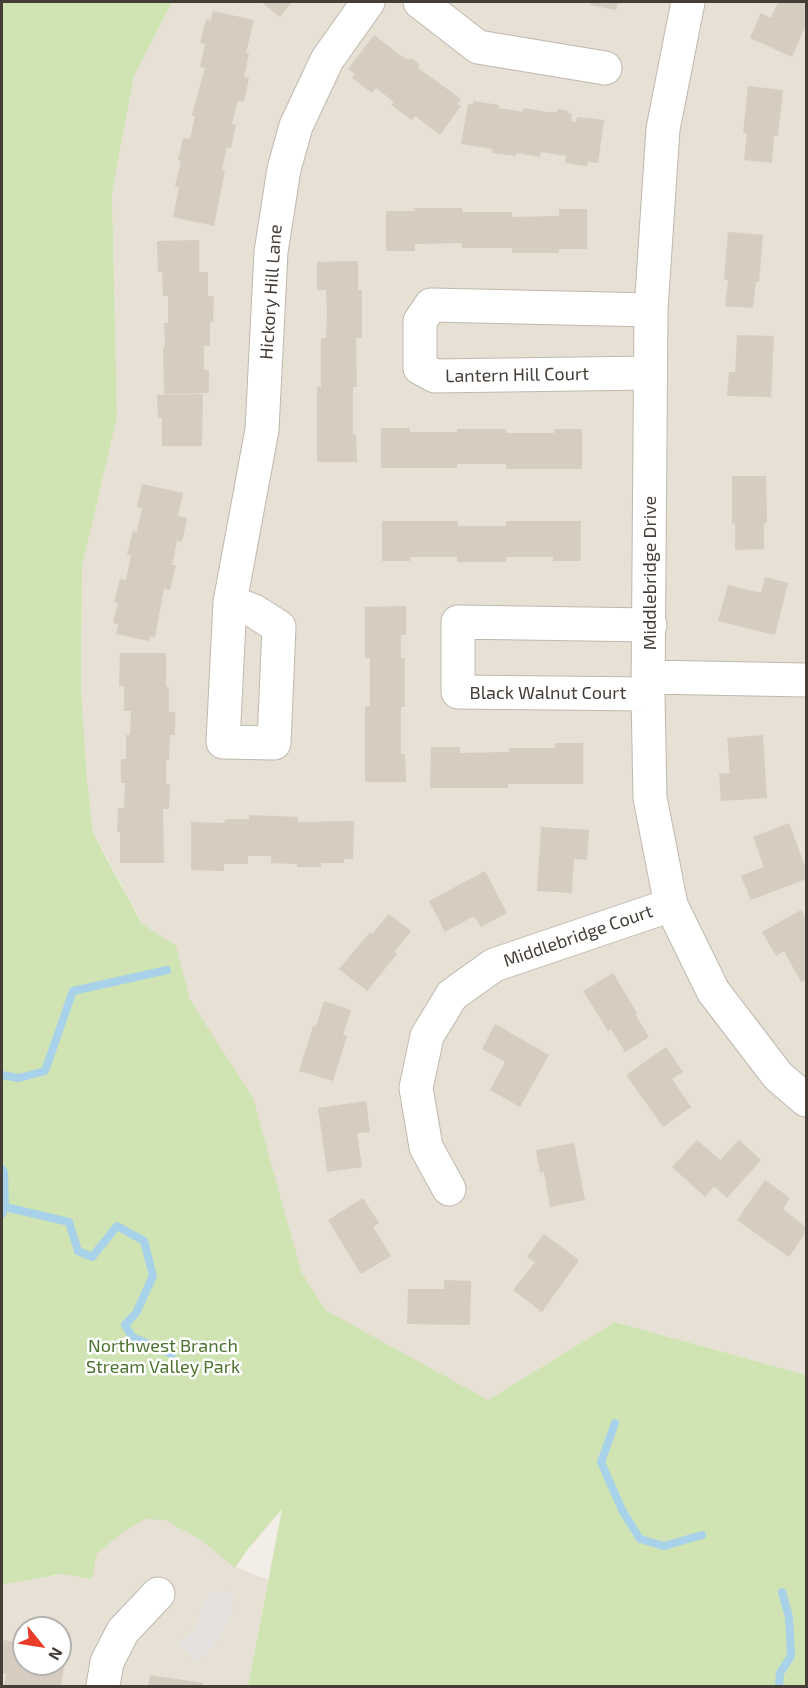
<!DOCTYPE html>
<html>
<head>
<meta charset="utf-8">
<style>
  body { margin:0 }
  #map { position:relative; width:808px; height:1688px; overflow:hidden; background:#f2eee7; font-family:"Exo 2",sans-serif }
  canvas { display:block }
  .frame { position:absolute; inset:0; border:3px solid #453e36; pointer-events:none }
  .north { position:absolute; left:12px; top:1616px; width:60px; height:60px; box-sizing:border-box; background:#fff; border:2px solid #b5b2af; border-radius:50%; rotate:120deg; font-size:16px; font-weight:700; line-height:24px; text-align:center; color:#453e36 }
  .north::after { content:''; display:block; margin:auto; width:21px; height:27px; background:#e93b27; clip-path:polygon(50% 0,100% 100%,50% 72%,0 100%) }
</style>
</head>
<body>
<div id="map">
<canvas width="808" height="1688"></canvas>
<div class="frame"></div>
<div class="north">N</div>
</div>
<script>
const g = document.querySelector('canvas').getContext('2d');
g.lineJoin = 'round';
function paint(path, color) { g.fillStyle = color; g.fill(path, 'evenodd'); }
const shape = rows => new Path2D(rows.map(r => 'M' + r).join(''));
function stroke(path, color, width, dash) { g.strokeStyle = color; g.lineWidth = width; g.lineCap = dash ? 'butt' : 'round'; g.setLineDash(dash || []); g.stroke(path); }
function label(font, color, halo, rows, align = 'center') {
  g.font = font + ' "Exo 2",sans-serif'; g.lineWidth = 5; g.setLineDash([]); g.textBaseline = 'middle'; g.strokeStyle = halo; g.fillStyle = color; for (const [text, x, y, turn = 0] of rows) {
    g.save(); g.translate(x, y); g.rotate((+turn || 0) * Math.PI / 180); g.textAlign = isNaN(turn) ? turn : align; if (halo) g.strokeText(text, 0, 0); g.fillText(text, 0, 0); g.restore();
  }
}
const residential = shape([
  [172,2,806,2,806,1375,615,1322,488,1400,364,1375,160,1038,151,940,93,831,87,781,81,690,82,567,117,417,112,193,134,76],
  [193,1516,233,1566,268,1580,248,1686,2,1686,2,1585,81,1571,113,1520],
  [24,1628,60,1628,60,1664,24,1664]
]);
const green = shape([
  [2,2,172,2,134,76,112,193,117,417,82,567,81,690,87,781,93,831,102,850,142,924,176,946,190,1000,253,1098,301,1271,325,1310,488,1400,615,1322,806,1375,806,1686,248,1686,282,1509,248,1549,235,1568,201,1540,165,1520,145,1519,126,1530,97,1553,92,1579,61,1574,2,1585]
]);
const parking = shape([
  [209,1591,234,1592,231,1618,209,1652,194,1661,179,1643,194,1630]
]);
const stream = shape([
  [2,1075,19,1078,45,1071,73,991,167,970],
  [2,1169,4,1172,5,1207,2,1214],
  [5,1207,69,1222,78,1251,92,1257,117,1226,144,1241,153,1276,136,1313,125,1325,132,1337,172,1354],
  [615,1423,601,1462,622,1510,640,1539,664,1546,702,1535],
  [779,1686,780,1673,791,1656,789,1617,782,1592]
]);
const building = shape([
  [261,2,292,2,280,17],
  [591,2,623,2,622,4,618,3,616,10,590,5],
  [778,2,806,2,806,25,792,57,750,38,761,13,771,18],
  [213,11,254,20,246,53,249,53,244,77,249,78,244,102,238,101,232,124,236,125,231,148,227,147,222,170,225,171,214,226,173,217,179,187,175,186,181,161,178,160,183,138,190,139,195,116,192,115,205,68,200,67,205,44,200,43,206,19,211,20],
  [374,35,400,55,409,60,411,58,420,65,418,68,461,99,457,104,461,106,440,135,415,116,412,120,391,105,394,102,376,88,372,93,352,78,355,74,348,69],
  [748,86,783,90,778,136,774,136,772,163,744,160,747,134,743,133],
  [473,101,499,105,499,108,523,112,523,108,547,112,557,112,557,109,569,111,568,113,572,114,571,121,576,122,577,117,604,120,598,163,588,162,587,166,565,163,566,156,541,152,540,157,516,153,516,156,492,153,493,149,461,144,468,104,473,104],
  [414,208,462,208,462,212,512,212,512,217,559,216,559,209,587,209,587,249,559,249,559,253,512,253,512,248,462,248,462,243,415,244,415,251,386,251,386,211,415,211],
  [728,232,763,235,759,282,756,282,753,308,725,306,728,280,724,279],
  [199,240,199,272,208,272,208,296,214,296,213,322,210,322,210,346,204,346,204,370,209,370,209,393,164,394,163,347,165,347,164,323,168,323,168,296,163,296,162,272,158,272,157,241],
  [358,261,358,290,362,290,362,338,356,338,357,387,353,387,353,434,356,434,357,462,317,462,317,387,321,387,321,338,326,338,327,314,326,290,317,290,317,262],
  [737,335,774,336,771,397,727,396,729,372,735,372],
  [203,394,202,446,162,446,162,418,158,418,157,395],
  [381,428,410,428,410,432,457,432,457,429,506,429,506,433,554,433,554,429,582,429,582,469,506,469,506,464,457,464,457,468,381,468],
  [732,476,766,476,767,523,764,523,764,549,735,550,735,523,732,524],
  [142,484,183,493,178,516,187,518,182,542,177,541,172,565,176,565,170,590,164,588,155,637,150,636,149,641,116,634,118,624,113,623,118,603,114,602,120,579,126,580,131,555,127,555,133,531,137,532,142,508,137,507],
  [382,521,458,521,458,526,506,526,506,521,581,521,581,561,553,561,553,557,506,557,506,562,457,562,457,557,410,557,410,561,382,561],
  [765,577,788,583,775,635,718,621,728,585,761,593],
  [406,606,406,635,401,635,401,658,405,658,405,707,401,707,401,754,405,754,406,782,365,782,365,706,370,706,370,658,365,658,365,607],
  [120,653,166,653,166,687,169,687,169,712,175,712,175,735,170,735,169,760,166,760,166,784,170,784,169,809,163,809,164,863,120,863,120,832,117,832,118,808,124,808,125,783,121,783,121,759,126,759,126,735,130,735,131,711,124,711,124,686,119,686],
  [763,735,767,798,721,801,719,774,730,773,727,738],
  [555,743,583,743,583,784,508,784,508,788,430,788,431,747,460,747,460,753,509,752,509,748,555,748],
  [249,815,298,817,298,822,354,821,353,859,344,859,344,863,321,863,321,867,297,867,297,864,271,863,271,856,248,856,248,864,224,864,224,871,191,870,191,822,224,823,225,819,249,819],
  [789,823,806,869,806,879,751,900,741,876,764,867,753,837],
  [541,827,589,830,587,860,574,859,572,893,537,891],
  [485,871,507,913,481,927,474,916,445,932,429,901],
  [801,910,806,919,806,979,801,982,784,951,776,956,762,932],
  [389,914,411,931,394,952,397,954,367,991,339,969,370,932,372,934],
  [613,973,637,1013,635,1014,649,1037,625,1052,611,1029,608,1031,583,991],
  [324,1001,351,1010,343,1035,347,1036,333,1081,299,1071,313,1026,316,1026],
  [495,1024,549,1055,520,1107,490,1090,505,1062,482,1049],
  [666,1047,683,1072,672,1079,691,1107,663,1127,626,1075],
  [366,1101,370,1132,357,1133,362,1167,327,1172,318,1108],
  [697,1140,720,1160,739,1140,761,1160,727,1198,714,1186,705,1197,672,1167],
  [574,1143,585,1200,550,1207,544,1172,540,1173,536,1150],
  [765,1180,790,1198,783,1209,806,1227,806,1232,789,1257,737,1220],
  [363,1198,379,1223,373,1227,391,1256,361,1274,328,1220],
  [544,1234,579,1260,542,1312,513,1290,535,1262,527,1257],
  [444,1280,471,1281,470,1325,407,1324,408,1289,444,1289],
  [17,1630,24,1631,24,1664,60,1664,60,1638,68,1640,61,1686,4,1686,6,1674,2,1673,2,1652,4,1640,15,1642],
  [150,1675,203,1683,202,1686,148,1686]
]);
const minor = shape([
  [420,2,478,47,605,68],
  [688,2,663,129,651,310,648,694,650,798,671,905,713,991,778,1076,806,1100],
  [649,373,435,376,420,368,420,321,431,305,651,310],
  [230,602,254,611,279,627,274,743,223,742,230,602,262,430,271,252,284,169,296,126,327,60,368,2],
  [650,677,806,680],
  [648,694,458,692,458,622,650,625],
  [449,1189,426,1147,416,1088,427,1036,452,995,494,965,671,905],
  [103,1686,107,1662,123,1631,158,1594]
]);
const streetNames = [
  ["Hickory Hill Lane",271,292,-86],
  ["Lantern Hill Court",517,375,-1],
  ["Middlebridge Drive",650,573,-90],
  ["Black Walnut Court",548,693],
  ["Middlebridge Court",578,936,-19]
];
const parkNames = [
  ["Northwest Branch",163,1346],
  ["Stream Valley Park",163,1367]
];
paint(residential, '#e6e0d5');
paint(green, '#d0e3b3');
paint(parking, '#e4e1df');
stroke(stream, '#a8d2ea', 8);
paint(building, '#d6ccc0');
stroke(minor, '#c0b8ad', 35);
stroke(minor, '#fff', 33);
label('18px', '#453e36', '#fff', streetNames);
label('18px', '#4b722e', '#fff', parkNames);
</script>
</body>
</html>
